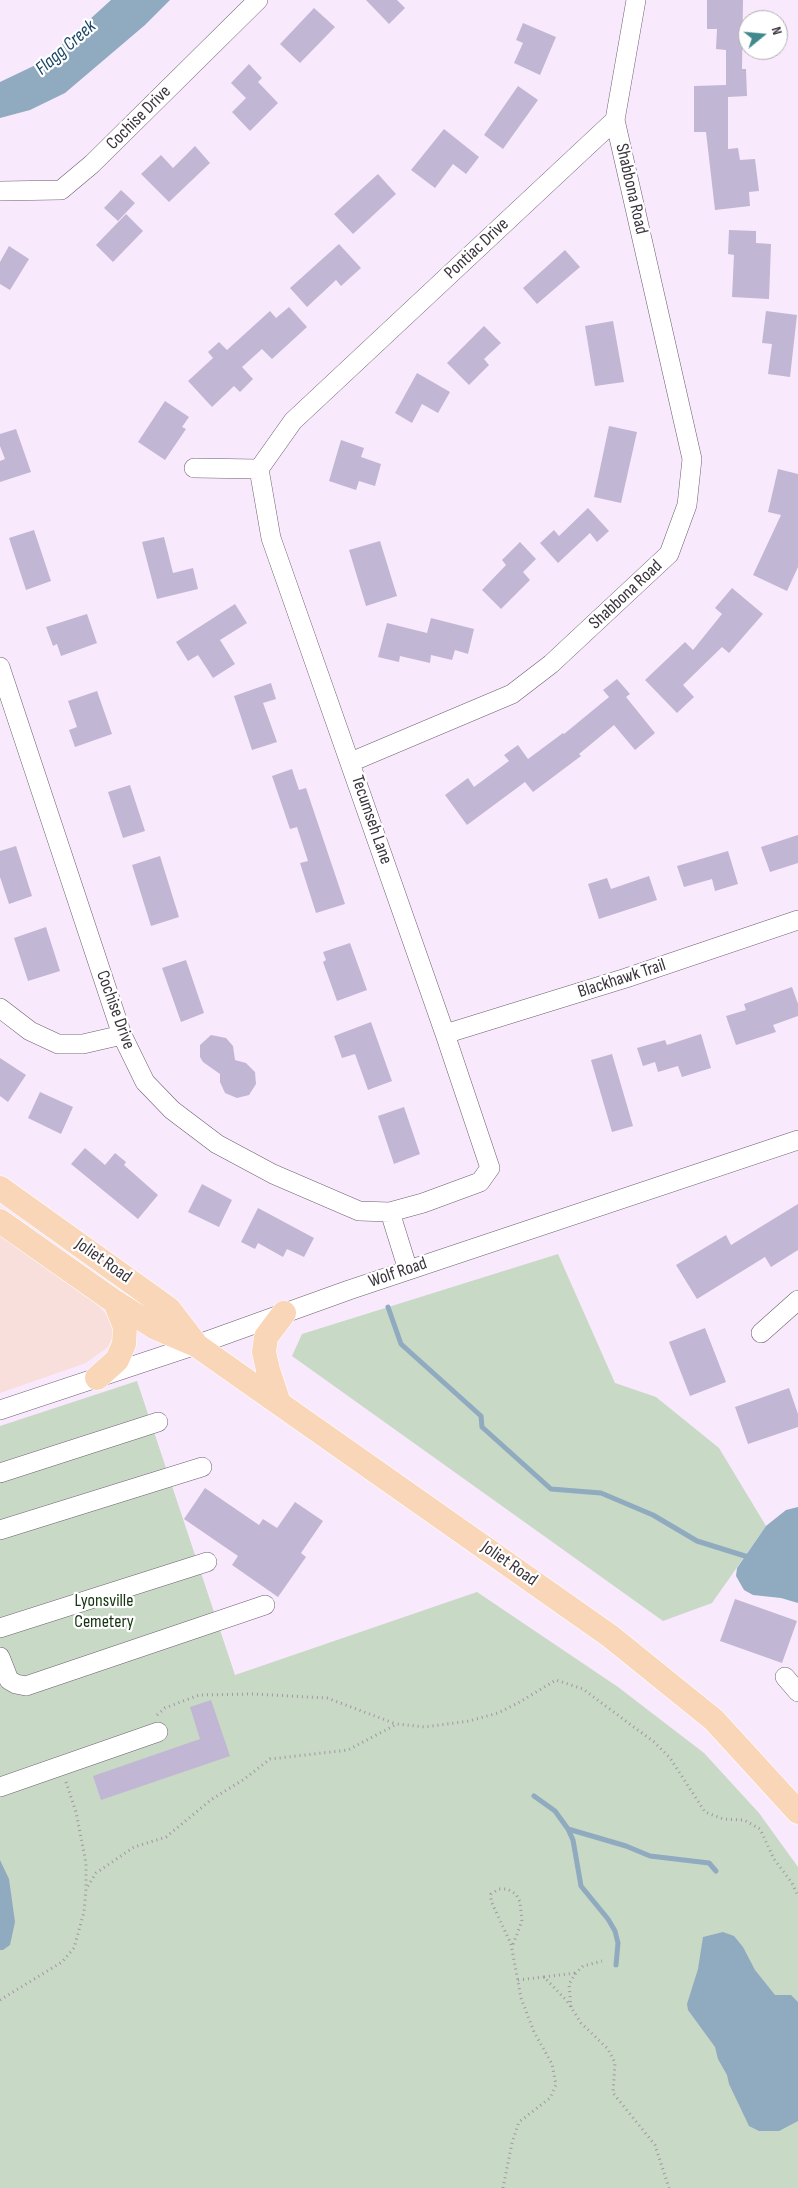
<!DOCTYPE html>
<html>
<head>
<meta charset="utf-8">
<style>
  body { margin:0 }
  #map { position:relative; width:798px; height:2188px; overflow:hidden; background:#f9e9fc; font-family:"Sofia Sans Condensed",sans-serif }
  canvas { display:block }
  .north { position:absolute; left:738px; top:10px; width:50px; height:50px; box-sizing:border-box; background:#fff; border:1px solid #b0aeb1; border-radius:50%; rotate:73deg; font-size:14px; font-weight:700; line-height:20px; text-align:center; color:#3a343c }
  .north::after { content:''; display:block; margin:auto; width:18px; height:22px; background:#41898c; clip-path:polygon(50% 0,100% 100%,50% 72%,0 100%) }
</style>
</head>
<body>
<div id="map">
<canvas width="798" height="2188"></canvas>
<div class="north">N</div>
</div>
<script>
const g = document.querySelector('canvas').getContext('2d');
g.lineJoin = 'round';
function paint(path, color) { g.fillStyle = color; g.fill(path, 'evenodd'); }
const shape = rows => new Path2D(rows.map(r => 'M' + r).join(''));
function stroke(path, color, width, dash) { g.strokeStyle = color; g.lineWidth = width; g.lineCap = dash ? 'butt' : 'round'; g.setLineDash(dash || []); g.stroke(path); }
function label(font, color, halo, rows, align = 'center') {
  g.font = font + ' "Sofia Sans Condensed",sans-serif'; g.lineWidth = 4.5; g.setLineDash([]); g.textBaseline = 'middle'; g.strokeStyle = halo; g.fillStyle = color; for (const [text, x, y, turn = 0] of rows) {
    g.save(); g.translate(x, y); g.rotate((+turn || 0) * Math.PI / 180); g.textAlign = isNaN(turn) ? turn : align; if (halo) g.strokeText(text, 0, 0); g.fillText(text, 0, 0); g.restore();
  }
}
const commercial = shape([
  [0,1231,89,1294,117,1327,108,1347,86,1363,0,1393]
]);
const green = shape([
  [558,1254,615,1383,656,1397,719,1448,766,1526,712,1603,663,1621,292,1356,302,1334],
  [137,1381,235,1675,477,1592,618,1687,704,1753,759,1813,798,1867,798,2188,0,2188,0,1426]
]);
const water = shape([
  [111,0,170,0,145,25,65,93,30,110,0,118,0,82,44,61],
  [798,1507,798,1603,781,1598,753,1595,744,1590,736,1576,737,1568,766,1526,786,1510],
  [0,1860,9,1879,15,1922,10,1945,3,1950,0,1950],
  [723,1932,734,1936,743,1947,755,1970,775,1995,791,1995,798,2002,798,2121,779,2131,759,2131,749,2126,729,2084,727,2075,718,2059,715,2047,688,2010,687,2004,698,1969,703,1937]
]);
const stream = shape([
  [388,1307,401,1344,481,1416,482,1427,551,1489,601,1493,653,1515,697,1541,745,1556,751,1556],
  [534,1796,555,1811,568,1829,573,1840,581,1886,608,1919,615,1931,618,1943,616,1965],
  [568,1829,626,1846,650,1856,709,1863,716,1871]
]);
const building = shape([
  [366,0,397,0,405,8,389,24],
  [707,0,743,0,742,69,746,69,747,96,728,97,728,149,738,148,740,160,755,159,759,191,749,192,750,206,715,210,706,132,694,132,694,86,726,85,726,50,716,49,717,29,707,29],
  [314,8,335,27,300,63,280,44],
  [523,23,556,37,540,75,514,63,523,43,516,40],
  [249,64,262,78,258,82,278,103,250,131,232,112,246,98,231,83],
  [518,86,538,100,503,149,484,135],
  [444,129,479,157,466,174,453,164,435,188,411,170],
  [195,146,210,163,169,202,141,174,161,155,173,168],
  [378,174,396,194,353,234,334,214],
  [121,190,135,203,118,221,104,208],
  [126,214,143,231,113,262,96,245],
  [729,230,756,231,756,243,771,244,769,299,732,297,734,255,728,254],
  [339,244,361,268,341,286,336,280,307,307,290,288],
  [9,246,29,259,10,290,0,284,0,262],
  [565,250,580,267,537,304,523,288],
  [289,307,307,327,272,359,262,349,242,367,253,379,240,392,234,386,212,407,188,381,213,358,208,352,219,342,227,350,270,311,276,318],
  [766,311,797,315,790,377,768,374,772,344,762,343],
  [613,321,624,382,595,386,585,326],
  [484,326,501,343,484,359,489,365,469,385,447,363],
  [417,373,450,392,438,413,422,404,412,423,395,413],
  [165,401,189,417,182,427,186,429,165,460,138,442],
  [609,426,637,432,621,503,594,497],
  [16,429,31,472,0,482,0,461,5,459,0,446,0,434],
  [341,440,364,448,361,457,381,464,375,486,359,481,356,490,329,481],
  [778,469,798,474,798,567,787,591,753,575,781,515,768,512],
  [588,508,609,531,597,542,590,533,558,563,540,543,554,530,559,536],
  [34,530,51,581,26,590,9,538],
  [164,537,173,573,193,568,198,589,157,599,142,542],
  [380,541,397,596,366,606,349,550],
  [520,542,536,559,523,572,530,580,501,609,482,590,506,565,502,560],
  [732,588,763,614,729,653,722,647,683,685,694,697,677,713,645,680,685,642,693,650,722,614,715,608],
  [235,604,247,623,220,640,235,664,213,678,198,655,188,661,176,642],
  [87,614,97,643,61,656,57,644,53,646,46,627],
  [431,618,474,629,468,654,455,650,452,660,431,655,430,663,400,656,399,662,378,657,387,623,427,633],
  [617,679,630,694,626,697,655,733,635,750,614,725,579,754,581,756,533,792,525,782,467,825,445,795,468,778,474,787,509,761,504,755,518,745,528,759,563,733,564,734,609,697,603,690],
  [271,683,276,699,263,703,277,742,252,750,234,696],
  [97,691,112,734,75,747,69,730,77,727,68,701],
  [292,769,299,790,306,788,345,904,316,913,300,863,308,861,297,827,290,829,272,776],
  [130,785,145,831,123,838,108,792],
  [798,835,798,863,770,872,761,847],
  [16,846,32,896,9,904,0,877,0,851],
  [728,851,738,884,715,891,712,879,684,887,677,866],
  [160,856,179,917,151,926,132,865],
  [649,876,657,900,599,919,588,884,607,878,611,889],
  [46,927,60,971,28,981,14,938],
  [350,943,367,990,337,1001,323,962,326,960,323,952],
  [186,960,204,1013,181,1022,162,968],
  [792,987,798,1004,798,1016,773,1025,776,1032,736,1045,726,1016,746,1010,744,1004],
  [371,1022,392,1081,368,1090,355,1054,342,1058,334,1036],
  [701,1034,711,1068,682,1077,678,1066,658,1072,655,1062,643,1066,637,1048,665,1040,667,1045],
  [211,1035,226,1038,233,1046,235,1060,246,1063,255,1072,256,1084,249,1095,237,1098,225,1093,220,1082,220,1074,203,1062,200,1057,200,1045],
  [612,1054,633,1126,612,1132,591,1060],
  [0,1058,26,1075,8,1102,0,1096],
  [40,1092,73,1107,61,1134,28,1118],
  [404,1107,420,1154,394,1164,378,1116],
  [85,1148,105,1165,115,1153,126,1162,124,1165,158,1195,138,1219,71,1164],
  [202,1184,232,1200,219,1227,188,1212],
  [798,1204,798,1250,771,1267,765,1257,697,1299,676,1265,726,1235,731,1245],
  [258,1208,314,1238,304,1257,287,1249,283,1257,258,1243,255,1249,241,1242],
  [705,1328,726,1382,690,1396,669,1342],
  [789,1388,798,1414,798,1427,748,1444,735,1407],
  [205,1488,259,1525,263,1519,277,1528,295,1502,323,1521,301,1553,306,1557,278,1597,232,1565,238,1556,184,1519],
  [735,1599,797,1621,782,1663,720,1641],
  [211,1700,230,1756,101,1800,93,1776,200,1739,190,1707]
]);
const path = shape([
  [157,1715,165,1708,199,1695,253,1694,327,1698,396,1724],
  [66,1782,76,1812,86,1863,86,1888],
  [544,1977,575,1973],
  [518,1980,544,1977,567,2001,581,2023,608,2049,615,2063,613,2093,655,2145,669,2188],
  [0,2000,62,1962,74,1948,84,1912,86,1889,96,1873,134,1847,166,1837,212,1799,243,1780,270,1759,348,1750,397,1724,425,1727,469,1721,498,1713,518,1703,556,1680,583,1689,654,1742,670,1758,705,1812,723,1819,744,1820,760,1829,774,1859,792,1883,798,1896],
  [571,2007,569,1984,575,1974,583,1966,602,1961],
  [503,2188,512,2143,519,2122,550,2098,556,2085,552,2064,534,2032,521,1998,511,1944,491,1901,491,1894,499,1889,507,1889,516,1894,520,1902,522,1921,512,1947]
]);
const minor = shape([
  [0,191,61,190,92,164,258,0],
  [194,468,259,469],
  [259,469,293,421,615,120,636,0],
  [0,667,122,1035,145,1082,172,1110,217,1144,273,1174,359,1211,390,1212,423,1203,480,1182,490,1168,445,1034,271,538,259,469],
  [351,762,512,694,551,664,669,554,687,505,692,459,615,120],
  [0,1008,30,1031,58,1044,83,1044,122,1035],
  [445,1034,626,978,798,920],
  [390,1212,408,1270],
  [761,1333,798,1300],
  [0,1410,196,1345,349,1290,798,1140],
  [0,1473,158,1422],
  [0,1530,202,1467],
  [0,1628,207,1562],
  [0,1657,9,1680,16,1684,26,1686,265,1605],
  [785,1677,798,1692],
  [0,1787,158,1732]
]);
const major = shape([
  [0,1188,169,1309,195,1343],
  [0,1221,115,1302,156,1328,196,1345,610,1636,714,1720,798,1812],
  [97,1378,117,1360,124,1344,125,1327,115,1302],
  [279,1403,268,1370,264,1352,266,1337,284,1313]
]);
const streetNames = [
  ["Cochise Drive",139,118,-45],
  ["Shabbona Road",631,189,77],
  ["Pontiac Drive",477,249,-43],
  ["Shabbona Road",626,595,-43],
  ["Tecumseh Lane",371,820,71],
  ["Blackhawk Trail",622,979,-18],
  ["Cochise Drive",115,1010,70],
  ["Joliet Road",103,1261,35],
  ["Wolf Road",398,1273,-19],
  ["Joliet Road",509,1564,35]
];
const parkNames = [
  ["Lyonsville",104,1601],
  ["Cemetery",104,1622]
];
const waterNames = [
  ["Flagg Creek",66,48,-41]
];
paint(commercial, '#f9dfdb');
paint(green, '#c8d9c6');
paint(water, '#90aabf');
stroke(stream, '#90aabf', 5);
paint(building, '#c1b6d3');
stroke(minor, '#6c5f6f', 20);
stroke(major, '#fff', 25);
stroke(path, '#a296a4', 3, [1, 4]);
stroke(minor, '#fff', 19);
stroke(major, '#fad6b8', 24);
label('18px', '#3a343c', '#fff', streetNames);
label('18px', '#14340f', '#fff', parkNames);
label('italic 19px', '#1a4867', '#fff', waterNames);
</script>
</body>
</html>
